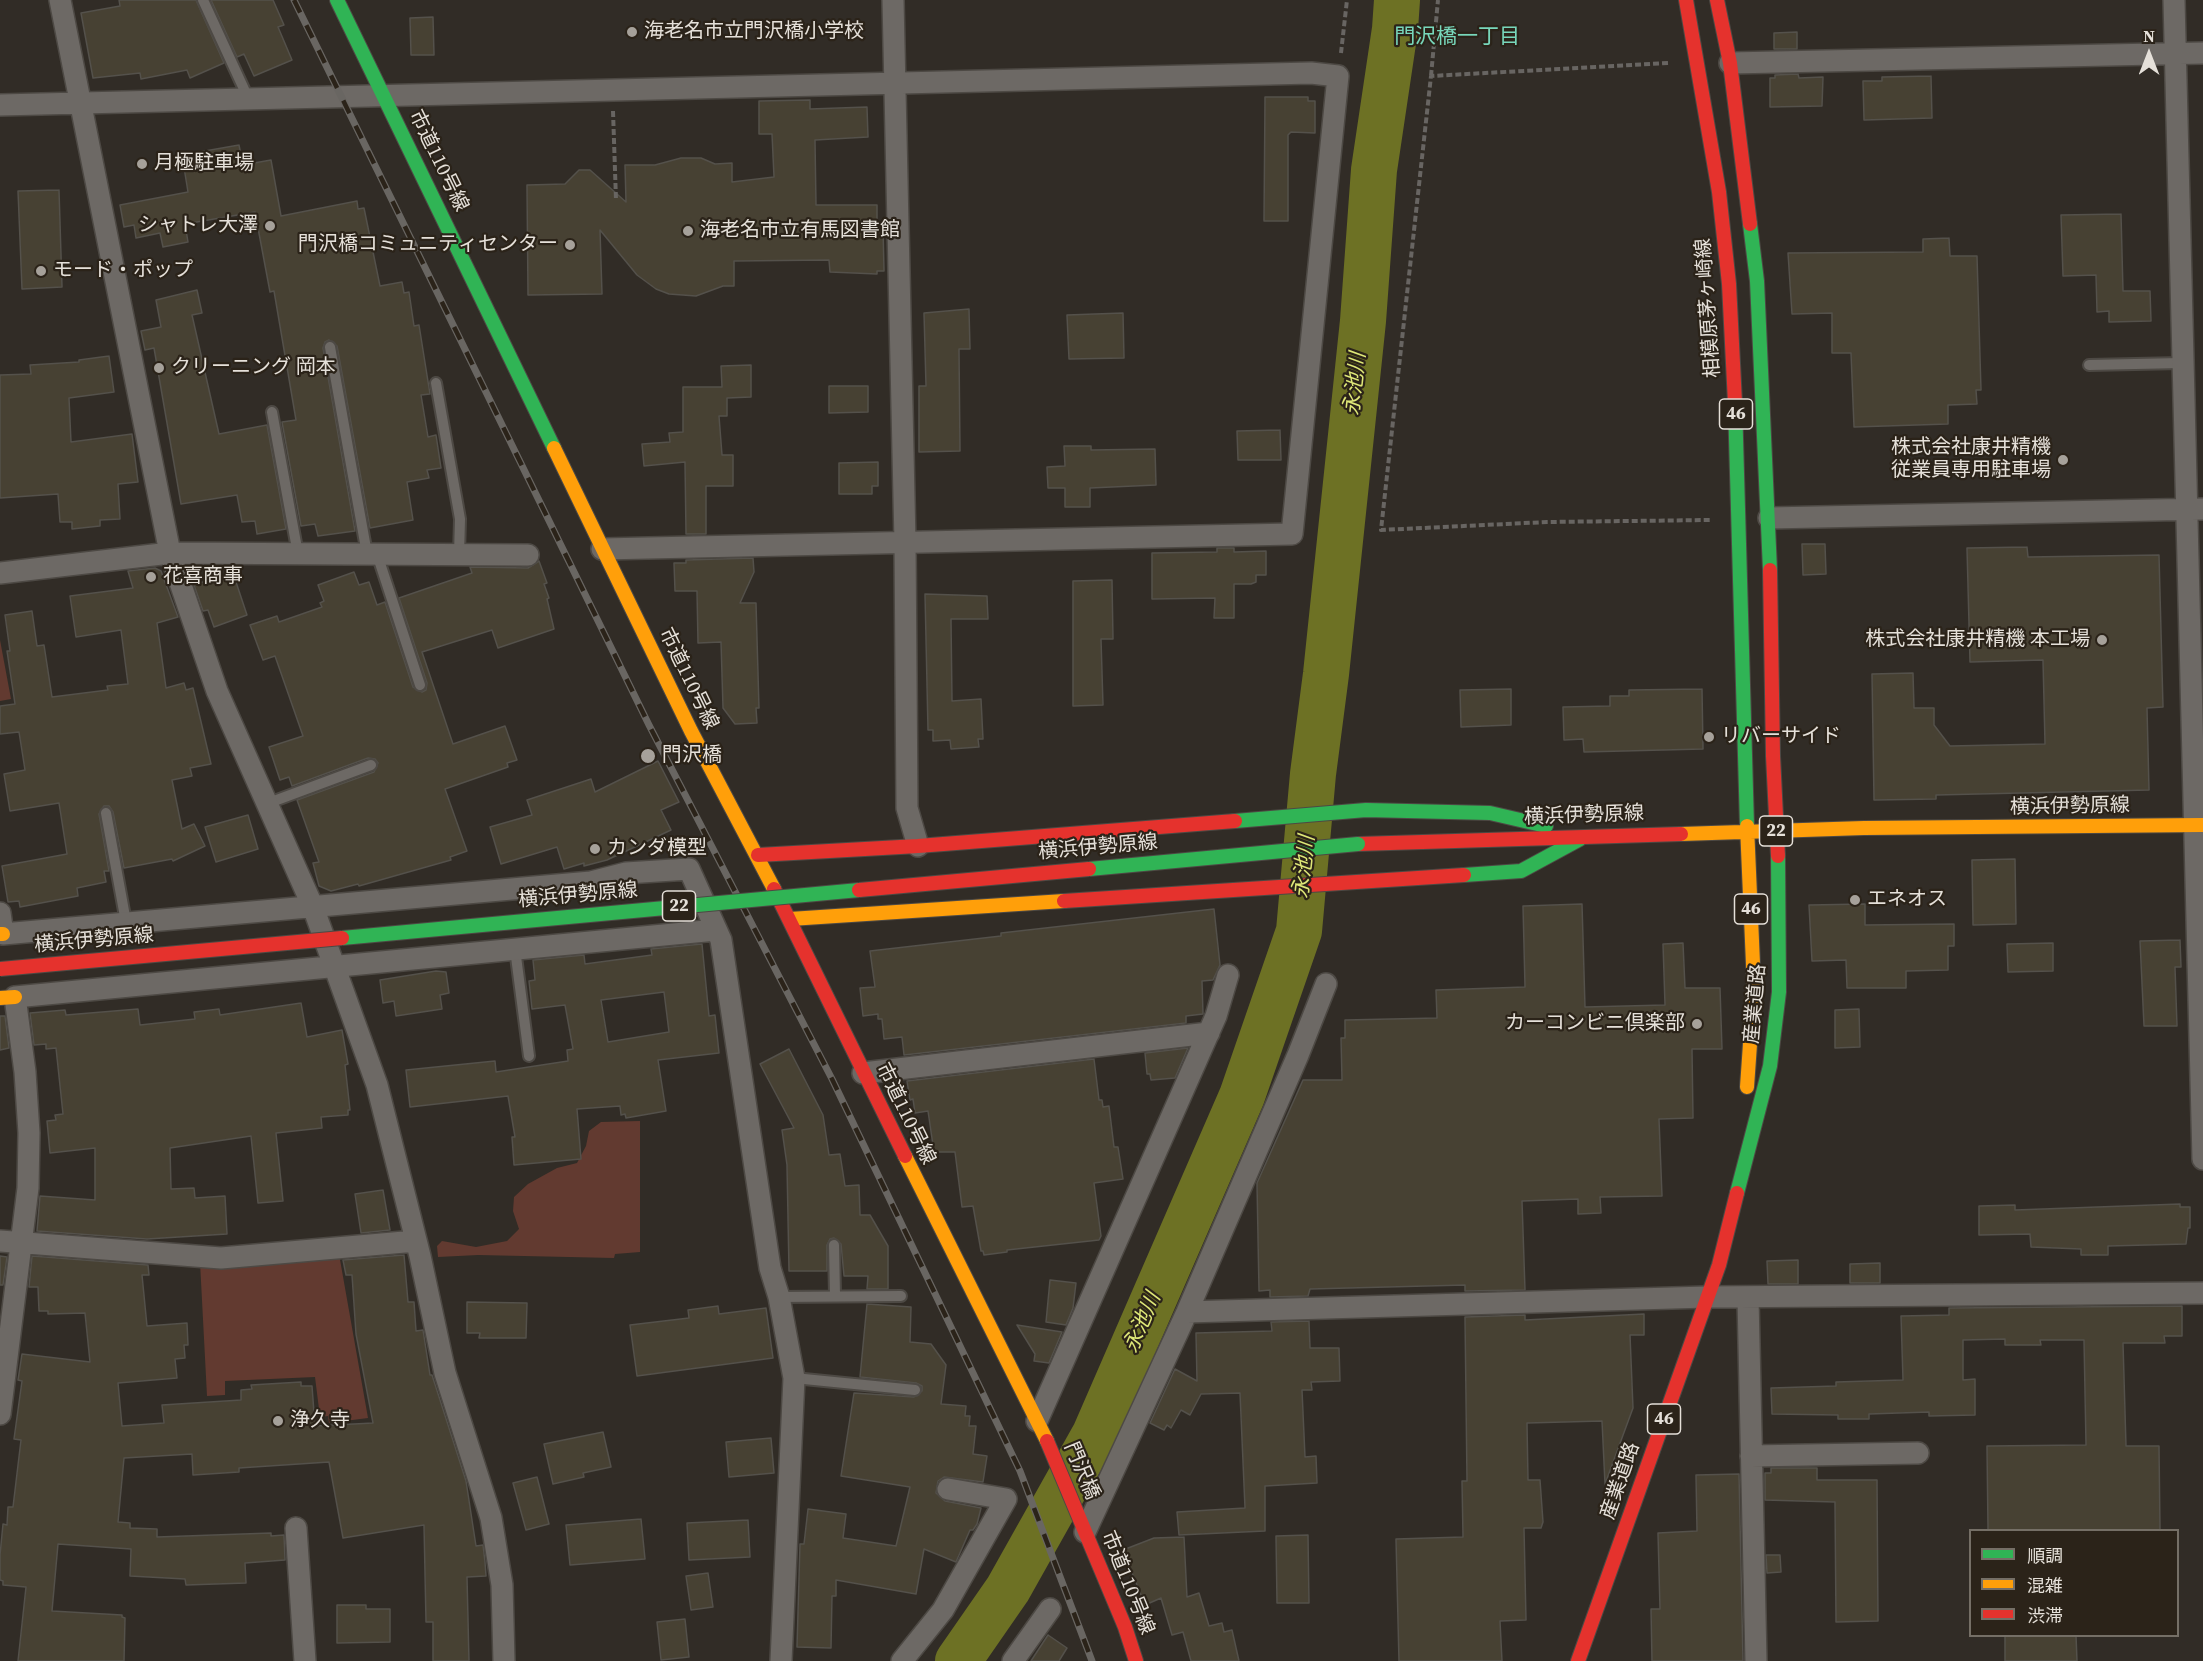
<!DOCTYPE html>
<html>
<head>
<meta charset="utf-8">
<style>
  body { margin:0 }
  #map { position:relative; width:2203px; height:1661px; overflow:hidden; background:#312c26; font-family:"Source Serif 4","Noto Sans JP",serif }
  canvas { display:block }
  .legend { position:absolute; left:1969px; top:1529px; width:210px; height:108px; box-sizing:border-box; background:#2b2319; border:2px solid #756f66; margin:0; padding:8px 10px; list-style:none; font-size:18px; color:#e5e0d9 }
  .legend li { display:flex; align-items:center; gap:12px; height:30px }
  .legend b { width:30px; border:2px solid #756f66 }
  .north { position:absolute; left:2119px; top:24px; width:60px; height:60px; -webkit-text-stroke:4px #2b2319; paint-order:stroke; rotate:0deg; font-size:16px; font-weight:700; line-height:24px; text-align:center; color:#e5e0d9 }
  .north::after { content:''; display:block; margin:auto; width:21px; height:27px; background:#e5e0d9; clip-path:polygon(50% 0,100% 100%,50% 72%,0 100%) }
</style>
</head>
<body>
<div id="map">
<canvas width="2203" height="1661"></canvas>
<ul class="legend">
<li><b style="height:8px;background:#30b455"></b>順調</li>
<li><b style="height:8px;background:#ff9f0a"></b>混雑</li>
<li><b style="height:8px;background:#e5322d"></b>渋滞</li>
</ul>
<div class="north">N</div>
</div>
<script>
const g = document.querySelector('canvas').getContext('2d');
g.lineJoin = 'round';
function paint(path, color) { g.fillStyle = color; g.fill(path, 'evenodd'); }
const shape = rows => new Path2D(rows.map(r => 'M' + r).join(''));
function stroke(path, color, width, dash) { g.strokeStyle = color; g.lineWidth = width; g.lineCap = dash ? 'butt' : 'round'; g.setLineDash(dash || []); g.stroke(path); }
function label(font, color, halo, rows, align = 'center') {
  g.font = font + ' "Source Serif 4","Noto Sans JP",serif'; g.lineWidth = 4.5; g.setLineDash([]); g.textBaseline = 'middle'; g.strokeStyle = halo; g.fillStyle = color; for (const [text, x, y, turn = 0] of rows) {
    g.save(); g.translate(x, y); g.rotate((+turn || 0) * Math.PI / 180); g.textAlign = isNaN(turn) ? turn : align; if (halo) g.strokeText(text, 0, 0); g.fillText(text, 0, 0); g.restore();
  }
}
const green = shape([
  [0,640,11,699,0,701],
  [640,1121,640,1252,615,1254,614,1258,478,1255,438,1257,437,1246,442,1241,476,1247,507,1241,519,1229,513,1211,514,1197,528,1184,557,1168,577,1163,586,1146,589,1131,601,1122],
  [339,1254,368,1418,329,1423,328,1416,320,1417,315,1377,225,1381,225,1395,207,1396,200,1262]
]);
const water = shape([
  [1028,1527,1041,1557,1007,1621,982,1661,945,1661,970,1634,980,1614,991,1600,988,1594]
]);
const river = shape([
  [958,1661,1008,1589,1095,1434,1242,1096,1299,931,1313,774,1326,674,1363,321,1374,170,1395,29,1397,0]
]);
const building = shape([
  [119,0,196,0,224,63,190,78,187,70,141,79,140,73,93,78,81,13,120,6,119,0],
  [211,0,273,0,284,25,278,27,292,60,254,76,244,54,237,57,211,0],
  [433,17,434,55,411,55,410,18,433,17],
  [1797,32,1797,49,1774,49,1774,33,1797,32],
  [1798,74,1799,78,1823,77,1822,106,1770,107,1770,78,1775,78,1775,75,1798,74],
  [1931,76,1932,118,1864,120,1863,81,1882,81,1882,77,1931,76],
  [1265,97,1308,97,1308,101,1315,101,1315,133,1291,132,1288,135,1288,221,1264,221,1265,97],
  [810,100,810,109,867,107,868,137,815,140,816,205,877,205,877,228,883,228,884,271,877,271,877,274,830,272,829,260,734,261,734,286,723,286,696,296,669,294,656,289,637,275,600,230,602,294,528,295,527,185,565,184,579,170,590,170,626,202,625,165,655,165,681,158,701,158,715,164,732,163,732,182,774,177,772,134,759,134,759,101,810,100],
  [239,145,243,165,271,160,281,216,357,201,358,209,364,208,380,286,402,282,404,293,409,292,414,326,419,325,430,394,421,395,428,437,436,435,441,468,427,470,429,478,407,482,413,520,370,528,337,346,329,340,325,342,323,348,355,531,318,536,315,524,301,526,282,422,296,420,274,291,270,292,255,212,185,224,188,242,163,247,160,233,136,238,134,225,124,227,120,205,188,192,182,155,239,145],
  [59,190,62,287,22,289,18,191,59,190],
  [2121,214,2123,291,2150,291,2151,321,2109,322,2109,311,2097,312,2096,275,2063,276,2061,215,2121,214],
  [1949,238,1950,256,1977,256,1981,390,1976,390,1977,404,1948,405,1948,424,1854,427,1851,353,1832,353,1832,313,1792,314,1788,253,1923,252,1923,239,1949,238],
  [197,290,202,313,192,315,219,434,267,425,286,529,257,534,255,521,242,522,237,495,181,504,154,348,145,350,141,331,161,327,156,300,197,290],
  [969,309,970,349,959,349,960,451,919,452,919,386,926,386,924,313,969,309],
  [1123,313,1124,358,1069,359,1067,315,1123,313],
  [109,356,114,392,69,398,71,442,132,434,138,482,118,484,120,519,100,520,100,526,72,529,72,522,60,522,58,494,0,498,0,375,31,374,30,365,79,362,79,360,109,356],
  [751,365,751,397,727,398,727,416,719,416,722,455,733,455,733,486,706,486,706,534,686,534,685,462,644,466,642,444,670,442,669,433,683,432,683,387,722,387,721,366,751,365],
  [829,386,868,386,868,412,829,413,829,386],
  [1280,430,1281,460,1238,460,1237,431,1280,430],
  [1064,446,1091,446,1091,450,1155,449,1156,485,1090,488,1090,507,1065,507,1065,488,1048,488,1047,467,1065,466,1064,446],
  [878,462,878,486,872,486,872,494,839,494,839,463,878,462],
  [1802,544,1825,544,1826,574,1803,575,1802,544],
  [2027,547,2028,557,2159,555,2163,707,2147,708,2149,790,1936,795,1936,799,1874,800,1872,674,1913,673,1914,708,1934,708,1934,725,1950,746,2045,744,2043,660,1970,662,1967,548,2027,547],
  [1217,548,1234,548,1234,552,1266,551,1266,575,1256,575,1256,582,1251,584,1234,584,1234,618,1214,618,1215,598,1152,599,1152,553,1217,552,1217,548],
  [753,558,754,572,740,603,756,603,759,708,756,708,757,723,735,724,723,708,721,642,698,643,697,591,675,591,674,563,686,563,686,560,753,558],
  [539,561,547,583,544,584,549,598,547,599,554,629,498,648,492,630,422,652,453,744,505,726,517,760,507,763,508,767,445,789,467,851,450,857,451,860,359,886,358,884,331,891,319,886,313,863,319,862,297,800,374,772,378,763,375,759,368,758,292,786,289,777,280,780,269,747,303,736,275,656,263,660,250,625,277,616,279,622,322,607,320,603,324,601,318,585,354,572,359,585,369,582,377,605,385,602,413,687,422,692,426,690,427,683,399,598,472,573,470,567,528,568,539,561],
  [155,568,161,571,178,617,157,623,166,688,184,683,186,690,193,688,211,764,190,768,192,776,172,780,182,829,194,824,205,846,173,861,172,859,124,868,113,812,109,806,104,806,99,814,109,871,104,871,106,882,77,888,78,896,20,907,19,901,8,902,2,866,67,854,59,803,10,811,4,774,25,770,19,732,0,734,0,706,15,704,7,651,10,651,5,615,32,611,37,646,44,645,52,697,108,690,107,686,128,684,121,630,76,637,70,596,133,588,128,571,155,568],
  [234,576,247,615,214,627,208,610,203,611,194,585,215,578,216,582,234,576],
  [1112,580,1113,639,1101,639,1103,705,1073,706,1073,581,1112,580],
  [925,594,987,596,988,619,951,619,952,701,981,699,983,739,978,739,979,747,951,749,950,740,933,741,933,730,928,730,925,594],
  [1511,689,1511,725,1461,727,1460,690,1511,689],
  [1702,689,1703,749,1584,752,1583,739,1564,740,1563,707,1610,706,1610,696,1629,696,1629,690,1702,689],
  [658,761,679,802,661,810,671,830,607,860,584,866,584,863,564,869,557,847,501,864,490,827,532,815,527,800,591,779,595,792,658,761],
  [248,815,258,849,216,862,205,827,248,815],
  [2015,859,2016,924,1973,925,1972,860,2015,859],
  [1582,904,1585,1007,1665,1005,1663,944,1683,943,1685,988,1720,988,1722,1049,1692,1049,1693,1118,1659,1119,1662,1196,1600,1197,1601,1213,1578,1214,1578,1199,1522,1201,1525,1290,1465,1291,1465,1285,1310,1289,1308,1296,1270,1297,1270,1290,1259,1291,1257,1183,1303,1080,1342,1080,1341,1038,1345,1038,1345,1020,1437,1018,1436,990,1525,987,1523,906,1582,904],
  [1865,904,1865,925,1954,924,1954,946,1948,946,1948,970,1906,971,1906,988,1847,988,1846,960,1812,961,1809,905,1865,904],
  [1214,909,1220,965,1213,980,1202,981,1203,1014,1186,1016,1186,1023,904,1055,902,1037,884,1039,882,1019,878,1019,878,1014,863,1016,860,988,875,987,870,951,1001,936,1001,933,1214,909],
  [2180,940,2181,967,2175,967,2177,1026,2144,1026,2140,941,2180,940],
  [2053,943,2053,971,2008,972,2007,944,2053,943],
  [702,944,709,1016,715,1015,719,1053,658,1060,666,1111,626,1118,625,1114,621,1115,620,1106,577,1109,581,1159,514,1165,512,1137,515,1137,508,1096,410,1107,406,1070,495,1061,496,1072,568,1061,567,1050,573,1049,565,1005,532,1009,529,981,535,980,533,960,584,955,585,964,652,955,651,949,702,944],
  [664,992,669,1032,608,1042,601,1000,664,992],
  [436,971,446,972,449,993,440,995,442,1009,396,1016,394,1001,383,1003,380,980,436,971],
  [301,1003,307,1037,342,1030,348,1064,345,1065,350,1110,348,1110,348,1115,321,1117,322,1128,276,1133,283,1201,258,1203,251,1136,170,1148,171,1189,194,1188,195,1198,225,1196,227,1234,147,1239,37,1231,40,1196,95,1200,95,1148,50,1153,47,1121,56,1120,55,1115,63,1114,56,1048,46,1049,46,1044,34,1045,30,1013,65,1010,66,1015,138,1009,140,1025,195,1019,194,1012,219,1009,220,1015,301,1003],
  [1859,1009,1860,1047,1835,1048,1835,1010,1859,1009],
  [0,1016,5,1016,9,1048,0,1050,0,1016],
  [1188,1048,1175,1078,1151,1080,1150,1074,1147,1074,1145,1053,1188,1048],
  [789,1049,823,1115,829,1155,840,1154,845,1186,859,1185,860,1215,870,1215,888,1246,888,1289,867,1289,868,1276,844,1276,841,1244,834,1238,830,1239,827,1245,827,1271,789,1271,787,1165,782,1130,794,1128,760,1064,789,1049],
  [1094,1059,1099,1100,1102,1100,1103,1107,1109,1106,1114,1147,1118,1147,1123,1179,1094,1183,1101,1236,1099,1240,1007,1250,1007,1252,984,1255,983,1251,981,1251,973,1206,962,1207,955,1152,934,1152,928,1111,915,1113,913,1099,910,1100,907,1081,1094,1059],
  [383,1190,390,1230,361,1233,355,1194,383,1190],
  [2180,1204,2180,1207,2190,1207,2190,1228,2188,1228,2186,1244,2108,1246,2108,1255,2081,1255,2081,1249,2031,1247,2030,1234,1979,1235,1979,1206,2015,1205,2015,1210,2180,1204],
  [404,1255,408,1302,414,1302,416,1331,423,1330,430,1375,432,1375,466,1481,476,1546,483,1545,485,1562,486,1576,467,1577,469,1661,433,1661,433,1622,426,1622,424,1525,343,1538,329,1462,239,1468,239,1472,193,1475,192,1454,124,1458,118,1522,130,1523,130,1528,157,1529,157,1537,271,1533,271,1536,284,1535,285,1560,245,1563,246,1583,186,1585,185,1579,130,1576,131,1549,58,1544,52,1611,122,1615,122,1617,125,1618,124,1661,18,1661,26,1587,3,1585,3,1581,0,1580,0,1555,3,1524,7,1525,8,1507,13,1507,21,1440,14,1439,22,1381,18,1380,22,1354,90,1362,85,1313,48,1314,48,1311,39,1311,38,1287,29,1287,32,1256,148,1265,149,1275,142,1275,147,1326,187,1323,188,1345,184,1345,185,1358,175,1359,177,1378,118,1383,122,1426,164,1423,162,1405,241,1400,241,1390,252,1389,251,1385,301,1382,301,1386,312,1386,315,1426,373,1423,356,1334,352,1275,346,1275,343,1260,404,1255],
  [0,1256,7,1257,3,1285,0,1285,0,1256],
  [1798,1260,1798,1284,1768,1284,1767,1261,1798,1260],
  [1880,1263,1880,1283,1850,1283,1850,1264,1880,1263],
  [1050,1280,1076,1283,1073,1308,1066,1325,1046,1322,1050,1280],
  [467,1302,527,1303,526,1338,479,1338,480,1333,467,1333,467,1302],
  [867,1304,911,1307,910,1342,931,1344,946,1365,941,1404,966,1406,965,1416,970,1416,969,1426,976,1426,973,1454,987,1456,983,1482,944,1477,938,1481,936,1493,945,1501,981,1508,977,1524,973,1530,970,1530,956,1562,924,1549,916,1594,836,1580,836,1596,832,1596,831,1648,797,1647,800,1544,804,1544,808,1509,846,1514,843,1538,896,1546,910,1487,841,1476,854,1393,914,1397,922,1391,922,1386,916,1383,860,1377,867,1304],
  [718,1306,719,1314,766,1308,773,1358,637,1376,630,1325,689,1318,688,1310,718,1306],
  [2182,1306,2182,1336,2164,1336,2165,1343,2123,1343,2126,1446,2159,1446,2160,1530,1988,1530,1987,1446,2086,1445,2084,1340,2040,1340,2041,1345,2005,1345,2005,1339,1963,1340,1963,1380,1975,1379,1975,1415,1929,1416,1929,1412,1869,1414,1869,1419,1838,1419,1838,1415,1772,1414,1771,1388,1836,1386,1836,1382,1903,1380,1901,1316,1949,1315,1949,1308,2182,1306],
  [1644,1314,1644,1335,1630,1335,1633,1408,1605,1484,1602,1421,1527,1423,1528,1480,1540,1480,1543,1522,1541,1528,1524,1528,1526,1620,1500,1621,1502,1661,1399,1661,1396,1539,1463,1537,1462,1481,1467,1481,1465,1317,1525,1315,1525,1320,1644,1314],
  [1309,1321,1310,1348,1339,1348,1340,1381,1311,1382,1312,1390,1302,1390,1305,1457,1316,1456,1317,1483,1265,1486,1265,1531,1179,1535,1177,1512,1245,1508,1240,1393,1201,1394,1190,1415,1181,1410,1171,1428,1167,1425,1164,1430,1150,1423,1175,1369,1197,1381,1196,1333,1272,1331,1271,1322,1309,1321],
  [1017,1325,1062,1332,1049,1363,1034,1361,1035,1354,1017,1325],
  [603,1432,611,1467,583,1473,584,1477,553,1484,544,1444,603,1432],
  [771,1438,774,1473,729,1477,726,1442,771,1438],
  [1771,1468,1817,1468,1817,1480,1877,1480,1878,1621,1836,1622,1835,1502,1765,1500,1765,1473,1771,1473,1771,1468],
  [1739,1474,1743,1661,1652,1661,1651,1609,1660,1609,1658,1533,1697,1531,1696,1475,1739,1474],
  [537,1477,549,1524,526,1530,513,1483,537,1477],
  [641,1519,645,1559,570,1565,566,1525,641,1519],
  [748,1520,750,1557,689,1560,687,1523,748,1520],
  [1308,1535,1309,1603,1277,1603,1276,1536,1308,1535],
  [1184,1537,1187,1597,1199,1593,1209,1626,1222,1623,1224,1632,1232,1630,1239,1661,1191,1661,1183,1632,1172,1635,1161,1598,1145,1605,1123,1550,1154,1538,1184,1537],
  [1766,1555,1780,1555,1781,1572,1767,1573,1766,1555],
  [708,1573,713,1607,691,1610,686,1576,708,1573],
  [337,1605,366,1605,366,1609,390,1609,390,1642,337,1643,337,1605],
  [685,1619,689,1657,661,1660,657,1622,685,1619],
  [1048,1635,1067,1648,1059,1661,1031,1661,1048,1635],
  [2005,1635,2076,1635,2077,1661,2005,1661,2005,1635]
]);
const path = shape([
  [1341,53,1347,0],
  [1668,63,1431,76,1381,530,1547,522,1710,520],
  [1431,76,1438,0],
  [613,111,616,200]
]);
const lane = shape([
  [203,0,249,100],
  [330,347,367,554],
  [2089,365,2181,363],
  [436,383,460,519,459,555],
  [272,412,298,554],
  [377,554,420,685],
  [266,804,371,765],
  [106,813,126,922],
  [515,949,529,1056],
  [834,1245,835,1296],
  [779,1297,901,1296],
  [794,1378,915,1390]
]);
const street = shape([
  [60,0,170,553,217,691,313,907,377,1085,420,1256,445,1373,491,1518,502,1585,504,1661],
  [893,0,905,542,907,808,918,846],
  [2174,0,2203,1159],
  [1730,63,2203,53],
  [0,105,1311,73,1338,76,1292,534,602,549],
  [1769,518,2203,509],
  [0,573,170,553,528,555],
  [0,913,3,934,591,882,626,873,689,869,721,940,770,1268,779,1297,794,1378,781,1661],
  [863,1073,1209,1033],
  [0,1241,221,1258,416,1241],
  [1748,1298,1756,1661],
  [1187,1312,1707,1297,2203,1293],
  [0,1414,28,1188,29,1133,25,1072,15,997,716,930],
  [1037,1421,1216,1016,1228,975],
  [1751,1456,1918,1453],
  [296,1528,305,1661],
  [1085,1532,1187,1312,1298,1055,1326,984],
  [902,1661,943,1610,1006,1499,948,1489],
  [1013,1661,1050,1609]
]);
const fast = shape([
  [337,0,554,448],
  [1750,224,1757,281,1770,570],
  [1735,403,1747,826],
  [1235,821,1366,810,1490,813,1546,826],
  [1464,875,1521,871,1580,839],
  [1737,1193,1770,1066,1779,992,1778,856]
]);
const slow = shape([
  [554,448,691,731,774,889],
  [1747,826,1754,987,1747,1087],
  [1681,834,1864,828,2203,825],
  [790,919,1064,901],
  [0,934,3,934],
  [0,998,15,997],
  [905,1156,1047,1441]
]);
const jam = shape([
  [1686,0,1719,192,1729,284,1735,403],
  [1717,0,1730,63,1750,224],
  [1770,570,1773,756,1778,856],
  [1358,844,1681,834],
  [758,855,918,846,1235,821],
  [774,889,905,1156],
  [1064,901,1464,875],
  [1047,1441,1125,1627,1136,1661],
  [1578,1661,1719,1265,1737,1193]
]);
const rail = shape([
  [294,0,649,725,832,1079,1020,1471,1092,1661]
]);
const fastBridge = shape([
  [1089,869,1358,844],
  [342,938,859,890]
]);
const jamBridge = shape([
  [859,890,1089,869],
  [0,969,342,938]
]);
const markers = [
  [632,32,6,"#a6a19a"],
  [142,164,6,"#a6a19a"],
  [270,226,6,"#a6a19a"],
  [688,231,6,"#a6a19a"],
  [570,245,6,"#a6a19a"],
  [41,271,6,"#a6a19a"],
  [159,368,6,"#a6a19a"],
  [2063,460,6,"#a6a19a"],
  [151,577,6,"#a6a19a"],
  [2102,640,6,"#a6a19a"],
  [1709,737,6,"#a6a19a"],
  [648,756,8,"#a6a19a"],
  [595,849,6,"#a6a19a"],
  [1855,900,6,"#a6a19a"],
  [1697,1024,6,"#a6a19a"],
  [278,1421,6,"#a6a19a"]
];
const shields = [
  [1736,414,33],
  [1776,831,33],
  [679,906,33],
  [1751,909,33],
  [1664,1419,33]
];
const shieldNames = [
  ["46",1736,414],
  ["22",1776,831],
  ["22",679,906],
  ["46",1751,909],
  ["46",1664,1419]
];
const poiNames = [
  ["海老名市立門沢橋小学校",644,32],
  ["月極駐車場",154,164],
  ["シャトレ大澤",258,226,"right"],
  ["海老名市立有馬図書館",700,231],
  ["門沢橋コミュニティセンター",558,245,"right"],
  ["モード・ポップ",53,271],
  ["クリーニング 岡本",171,368],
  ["株式会社康井精機",2051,448,"right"],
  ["従業員専用駐車場",2051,471,"right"],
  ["花喜商事",163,577],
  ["株式会社康井精機 本工場",2090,640,"right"],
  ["リバーサイド",1721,737],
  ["門沢橋",662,756],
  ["カンダ模型",607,849],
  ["エネオス",1867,900],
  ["カーコンビニ倶楽部",1685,1024,"right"],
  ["浄久寺",290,1421]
];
const streetNames = [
  ["市道110号線",438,161,64],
  ["相模原茅ヶ崎線",1709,308,-94],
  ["市道110号線",688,679,64],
  ["横浜伊勢原線",2070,807,-1],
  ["横浜伊勢原線",1584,816,-2],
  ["横浜伊勢原線",1098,848,-5],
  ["横浜伊勢原線",578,896,-5],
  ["横浜伊勢原線",94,941,-5],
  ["産業道路",1756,1004,-85],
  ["市道110号線",905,1114,64],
  ["門沢橋",1081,1471,67],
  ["産業道路",1621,1481,-71],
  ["市道110号線",1127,1583,68]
];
const neighbourhoodNames = [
  ["門沢橋一丁目",1457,38]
];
const waterNames = [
  ["永池川",1356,384,-84],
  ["永池川",1305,867,-84],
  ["永池川",1143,1323,-67]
];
paint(green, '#623a30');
paint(water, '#6d7124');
stroke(river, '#6d7124', 46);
paint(building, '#474133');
stroke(building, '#54514b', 1.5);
stroke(lane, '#4d4944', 14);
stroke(street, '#4d4944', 24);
stroke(fast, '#4d4944', 16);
stroke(slow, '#4d4944', 16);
stroke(jam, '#4d4944', 16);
stroke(path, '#686562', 4, [6, 3]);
stroke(lane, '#6d6965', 10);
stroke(street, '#6d6965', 21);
stroke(fast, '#30b455', 14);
stroke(slow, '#ff9f0a', 14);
stroke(jam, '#e5322d', 14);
stroke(rail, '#696662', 7);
stroke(rail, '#2b2319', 4.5, [14]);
stroke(fastBridge, '#4d4944', 16, []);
stroke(jamBridge, '#4d4944', 16, []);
stroke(fastBridge, '#30b455', 14);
stroke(jamBridge, '#e5322d', 14);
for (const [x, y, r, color] of markers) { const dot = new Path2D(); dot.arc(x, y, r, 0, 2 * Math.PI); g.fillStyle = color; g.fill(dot); stroke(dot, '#2b2319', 2); }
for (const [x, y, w] of shields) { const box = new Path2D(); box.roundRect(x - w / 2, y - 15, w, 30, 4.5); g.fillStyle = '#2b2319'; g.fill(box); stroke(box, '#e5e0d9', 1.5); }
label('bold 18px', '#e5e0d9', null, shieldNames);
label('20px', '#e5e0d9', '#2b2319', poiNames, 'left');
label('20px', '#e5e0d9', '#2b2319', streetNames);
label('21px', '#78d7bb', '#2b2319', neighbourhoodNames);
label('italic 21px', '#dfe878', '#2b2319', waterNames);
</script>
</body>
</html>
